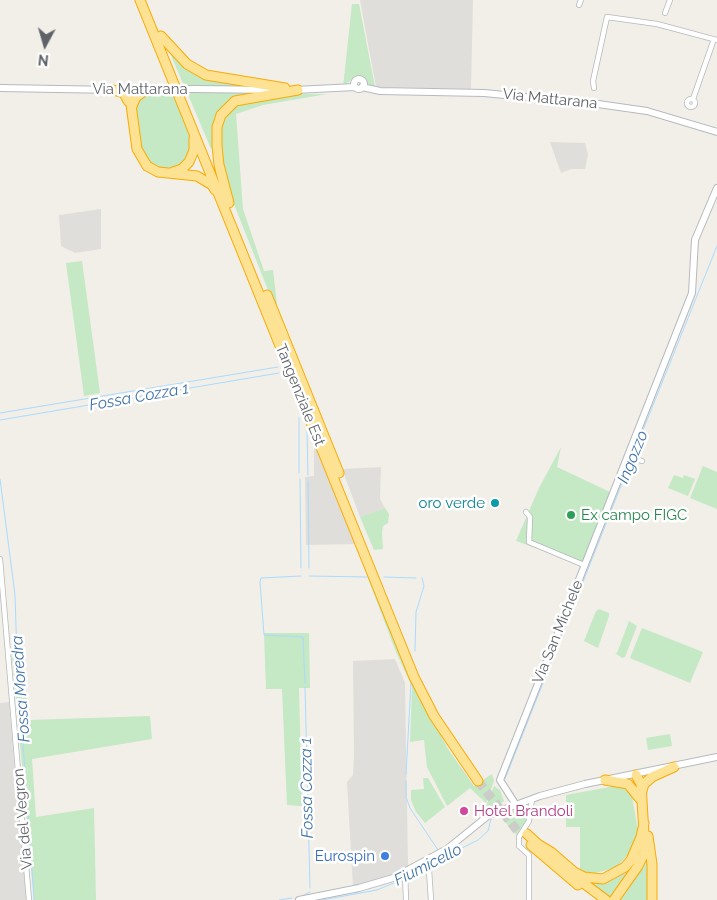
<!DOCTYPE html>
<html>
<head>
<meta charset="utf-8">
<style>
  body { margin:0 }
  #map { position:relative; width:717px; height:900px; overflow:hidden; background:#f1efe8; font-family:Raleway,sans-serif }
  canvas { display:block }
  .north { position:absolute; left:20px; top:20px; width:50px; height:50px; -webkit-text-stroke:4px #fff; paint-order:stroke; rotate:186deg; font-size:14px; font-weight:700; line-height:20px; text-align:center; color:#5f6368 }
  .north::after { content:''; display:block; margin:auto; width:18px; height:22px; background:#5f6368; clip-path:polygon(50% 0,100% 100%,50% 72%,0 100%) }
</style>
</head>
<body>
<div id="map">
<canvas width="717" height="900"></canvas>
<div class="north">N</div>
</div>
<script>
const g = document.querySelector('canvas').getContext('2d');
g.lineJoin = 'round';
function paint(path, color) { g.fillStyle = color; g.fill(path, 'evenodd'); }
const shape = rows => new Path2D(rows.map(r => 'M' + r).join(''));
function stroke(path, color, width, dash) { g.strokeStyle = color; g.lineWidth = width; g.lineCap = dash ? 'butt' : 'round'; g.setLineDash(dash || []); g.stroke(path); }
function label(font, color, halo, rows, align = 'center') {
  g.font = font + ' Raleway,sans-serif'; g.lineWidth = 5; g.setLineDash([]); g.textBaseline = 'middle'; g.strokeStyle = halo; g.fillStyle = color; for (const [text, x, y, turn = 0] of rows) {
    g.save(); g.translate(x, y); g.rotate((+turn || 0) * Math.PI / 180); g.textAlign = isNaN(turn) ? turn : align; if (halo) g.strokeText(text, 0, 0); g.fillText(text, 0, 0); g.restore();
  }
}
const industrial = shape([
  [360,0,473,0,471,89,376,87],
  [550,142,585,143,588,155,585,169,571,169,561,173],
  [101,209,101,249,75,253,61,246,59,215],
  [314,434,358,544,306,545,305,477,314,476],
  [381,467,380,499,385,508,360,517,342,469],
  [395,659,405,683,408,867,377,881,353,887,347,782,353,775,354,754,353,661],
  [9,702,19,823,27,900,0,900,0,703]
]);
const green = shape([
  [352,4,359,4,375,87,369,85,361,77,354,77,343,87],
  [170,53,190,71,206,78,264,86,184,86],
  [174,92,192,138,187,161,173,171,155,169,140,152,134,111,136,99,146,93],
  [187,92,266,93,230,102,211,149],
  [286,94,327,94,263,105,236,114,243,209,264,271,273,270,277,304,274,305,222,174,219,147,222,120,238,104],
  [82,261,100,393,84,396,66,263],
  [561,447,557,467,610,492,584,565,516,541,539,488],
  [703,466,717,472,717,509,690,498],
  [674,475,683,478,684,475,695,479,688,496,668,488],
  [385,508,389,514,388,523,383,526,382,532,383,549,374,550,360,517],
  [367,576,370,576,427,710,448,749,474,786,492,774,494,781,486,803,470,788,447,806,427,767,424,740,410,742,412,687,396,652],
  [599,609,609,613,609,616,598,648,584,641,596,611],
  [629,621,637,626,625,657,622,658,615,653,617,653],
  [642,628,703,652,690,683,630,658],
  [264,633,309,633,310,688,299,688,302,806,287,805,282,689,266,689],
  [23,653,29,720,150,716,152,739,32,759,36,817,94,808,96,900,34,900,12,654],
  [670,734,672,746,648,750,646,738],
  [423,778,428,778,445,807,425,823,416,812,411,800,411,790,424,789],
  [494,786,500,790,504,801,483,814],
  [615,786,623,787,632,796,637,825,637,836,633,849,616,868,595,873,580,872,580,827,566,827,566,795],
  [530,805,527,820,518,837,500,816],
  [642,840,640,853,634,866,609,898,583,879,602,882,613,879,625,870],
  [648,847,648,900,616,900]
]);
const stream = shape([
  [0,413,278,367],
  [299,418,299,473],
  [0,420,279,373],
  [307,431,308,475],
  [633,455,717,246],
  [0,479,15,595,17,658,34,900],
  [300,479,301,568],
  [308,481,309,568],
  [301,576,261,578,260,582,264,635,303,637,305,683],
  [309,576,367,577],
  [384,577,416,578],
  [415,651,416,612,424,586,422,578],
  [305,687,310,888],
  [406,775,411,682],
  [505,779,632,458],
  [406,781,406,797,410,808,438,850],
  [406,876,478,840,488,831,491,819],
  [302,896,310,892],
  [279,900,292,898],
  [322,900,377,890,403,879]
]);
const highwayTunnel = shape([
  [478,781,523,838]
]);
const street = shape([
  [579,5,581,0],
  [665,13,670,0],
  [594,88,593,81,607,17,657,24,717,40],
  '687 103a4 4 0 1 1 8 0a4 4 0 1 1-8 0Z',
  [693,99,714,39],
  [628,456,642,461],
  [526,512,530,517,529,542,584,565],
  [0,559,29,900],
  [429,870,431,900],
  [405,872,406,900],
  [529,900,529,855,519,846,519,837,529,821,532,799]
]);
const secondary = shape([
  '354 84a5 5 0 1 1 10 0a5 5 0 1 1-10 0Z',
  [362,87,380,91,484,93,598,104,647,111,717,132],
  [0,88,116,90],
  [194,89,278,90],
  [126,90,167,89],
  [295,90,355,87],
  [516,805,500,780,692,293,695,240,717,188],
  [299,900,359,888,393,878,447,849,489,815,540,796,585,784,717,757]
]);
const highway = shape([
  [140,0,414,677,434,716,478,781],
  [161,36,187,64,206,75,285,88],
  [113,90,124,93,128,101],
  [129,90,137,149,147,166,158,172,197,176,212,185,215,190],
  [132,106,136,97,147,89],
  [173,172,182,169,189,162,194,150,194,138],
  [229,203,219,165,217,146,217,127,221,115,235,101,298,90],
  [267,295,339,473],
  [605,780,628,784,640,799],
  [642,791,644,784,652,777,674,767],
  [527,834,540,846],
  [648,836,652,864,652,900],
  [536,843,551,852,574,872,584,877,603,879,625,867,631,860,641,837,644,823],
  [531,845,578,885],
  [574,876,606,900],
  [614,900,638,866,645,851,641,784,636,775]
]);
const secondaryBridge = shape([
  [167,89,194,89]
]);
const markers = [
  [495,503,5,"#0f9aa8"],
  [571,515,5,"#2e9e5b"],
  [464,811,5,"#d1479c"],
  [385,856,5,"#3f7fe0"]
];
const streetNames = [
  ["Via Mattarana",140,89],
  ["Via Mattarana",550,99,6],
  ["Tangenziale Est",300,395,68],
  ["Via San Michele",558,632,-68],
  ["Via del Vegron",23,819,-95]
];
const cultureNames = [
  ["oro verde",485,503]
];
const leisureNames = [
  ["Ex campo FIGC",581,515]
];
const hotelNames = [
  ["Hotel Brandoli",474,811]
];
const shopNames = [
  ["Eurospin",375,856]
];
const waterNames = [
  ["Fossa Cozza 1",139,397,-10],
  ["Ingozzo",633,457,-68],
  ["Fossa Moredra",21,689,-94],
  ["Fossa Cozza 1",307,788,-91],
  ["Fiumicello",428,865,-27]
];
paint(industrial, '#e0deda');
paint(green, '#c5e8c5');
stroke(stream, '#aadaff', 1);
stroke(highwayTunnel, '#ccccc8', 9, [9, 4.5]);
stroke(street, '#b5b8bc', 6);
stroke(secondary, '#b6babf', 8);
stroke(highway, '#f9ab00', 11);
stroke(street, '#fff', 4.5);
stroke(secondary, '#fff', 6);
stroke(highway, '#fde293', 9);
stroke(secondaryBridge, '#b6babf', 8, []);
stroke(secondaryBridge, '#fff', 6);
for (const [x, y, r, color] of markers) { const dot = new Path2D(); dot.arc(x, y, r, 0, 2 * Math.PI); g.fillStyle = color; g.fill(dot); stroke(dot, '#fff', 2); }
label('15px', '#5f6368', '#fff', streetNames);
label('15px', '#0d838f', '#fff', cultureNames, 'right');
label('15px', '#27864d', '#fff', leisureNames, 'left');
label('15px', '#b23c85', '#fff', hotelNames, 'left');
label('15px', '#366cbe', '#fff', shopNames, 'right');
label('italic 16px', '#4174aa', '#fff', waterNames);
</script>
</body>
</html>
